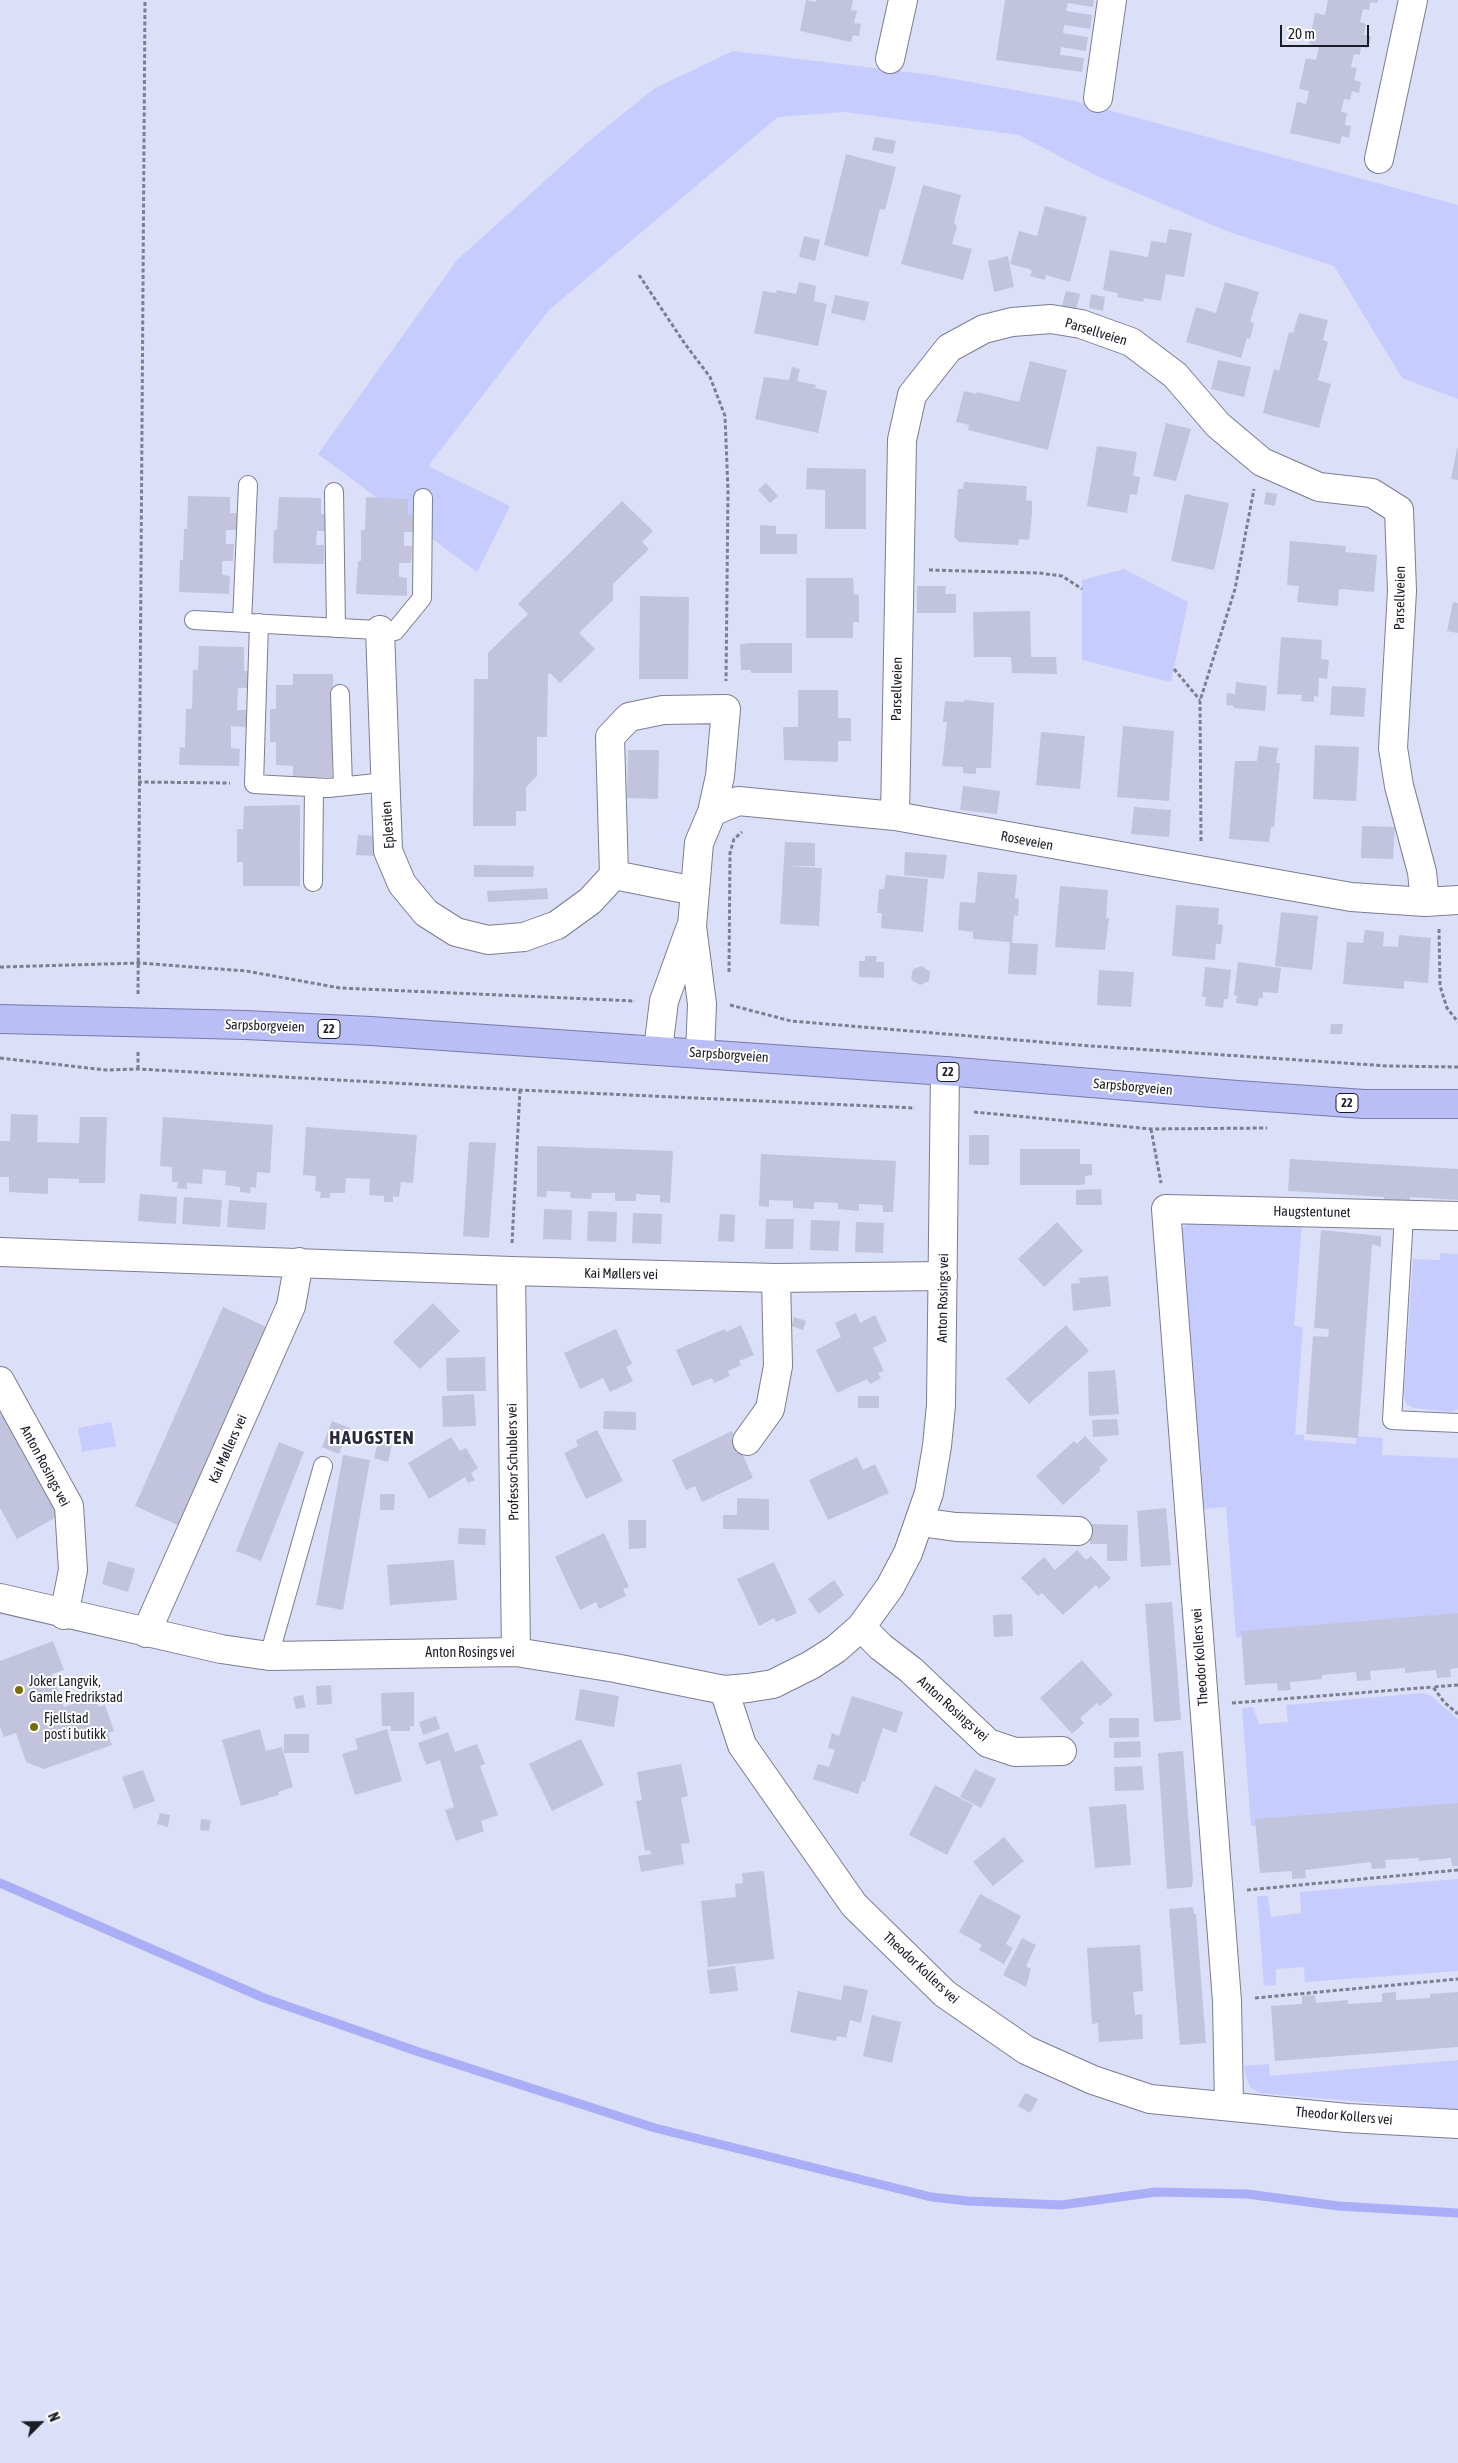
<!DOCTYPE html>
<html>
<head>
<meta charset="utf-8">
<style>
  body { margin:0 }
  #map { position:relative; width:1458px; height:2463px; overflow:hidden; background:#dcdff8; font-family:"Asap Condensed",sans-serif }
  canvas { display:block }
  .north { position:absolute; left:15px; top:2398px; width:50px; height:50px; -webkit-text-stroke:4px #fff; paint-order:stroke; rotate:67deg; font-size:14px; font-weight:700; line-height:20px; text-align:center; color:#1b1c25 }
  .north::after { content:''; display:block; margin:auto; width:18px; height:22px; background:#1b1c25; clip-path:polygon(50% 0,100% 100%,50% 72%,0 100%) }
  .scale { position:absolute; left:1280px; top:25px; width:89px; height:22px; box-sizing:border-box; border:2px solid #1b1c25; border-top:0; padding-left:6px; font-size:15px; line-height:18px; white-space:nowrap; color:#1b1c25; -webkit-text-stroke:4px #fff; paint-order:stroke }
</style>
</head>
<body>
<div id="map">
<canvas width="1458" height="2463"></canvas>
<div class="north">N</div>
<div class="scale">20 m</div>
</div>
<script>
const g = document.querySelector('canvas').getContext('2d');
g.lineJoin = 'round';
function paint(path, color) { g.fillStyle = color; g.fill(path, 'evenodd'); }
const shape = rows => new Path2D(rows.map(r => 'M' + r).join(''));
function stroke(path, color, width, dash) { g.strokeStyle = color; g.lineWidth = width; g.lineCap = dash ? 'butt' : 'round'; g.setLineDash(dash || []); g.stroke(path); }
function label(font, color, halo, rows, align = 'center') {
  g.font = font + ' "Asap Condensed",sans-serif'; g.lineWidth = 4; g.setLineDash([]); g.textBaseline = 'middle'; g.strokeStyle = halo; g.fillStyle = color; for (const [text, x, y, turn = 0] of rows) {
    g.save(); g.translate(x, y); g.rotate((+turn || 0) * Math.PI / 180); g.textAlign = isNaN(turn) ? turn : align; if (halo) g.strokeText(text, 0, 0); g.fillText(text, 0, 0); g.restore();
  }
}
const green = shape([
  [733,51,932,75,1075,101,1458,205,1458,399,1402,378,1334,266,1229,232,1097,176,1019,135,844,112,778,117,549,310,428,466,510,506,477,572,318,454,457,260,588,142,655,88],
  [1124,569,1188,602,1171,682,1082,660,1082,580],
  [1192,1220,1302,1222,1294,1326,1303,1327,1295,1434,1304,1435,1304,1440,1356,1444,1357,1436,1383,1438,1382,1455,1458,1458,1458,1617,1236,1637,1226,1507,1202,1509,1180,1230],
  [1440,1253,1458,1254,1458,1409,1451,1412,1413,1408,1406,1404,1404,1394,1413,1259,1440,1260],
  [111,1422,116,1446,82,1452,78,1428],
  [1423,1693,1431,1696,1458,1719,1458,1810,1251,1826,1242,1708,1253,1707,1259,1724,1288,1722,1286,1705],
  [1458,1879,1458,1971,1305,1982,1304,1967,1276,1969,1276,1985,1264,1986,1257,1896,1268,1896,1271,1917,1301,1913,1300,1892],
  [1458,2060,1458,2110,1259,2093,1251,2088,1247,2080,1244,2066,1269,2064,1270,2076]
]);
const stream = shape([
  [0,1883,264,1998,419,2052,655,2128,931,2197,968,2201,1061,2205,1156,2192,1247,2194,1338,2206,1458,2213]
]);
const building = shape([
  [806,0,816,2,816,0,853,0,851,10,857,11,854,23,861,24,859,36,853,35,851,42,800,31],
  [1005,0,1094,0,1093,7,1068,3,1066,11,1092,15,1090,29,1064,25,1063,33,1088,37,1086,51,1061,47,1060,55,1084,58,1082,72,996,60],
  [1328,0,1378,0,1377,3,1370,2,1369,10,1363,9,1360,22,1366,24,1364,35,1371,36,1368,48,1361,47,1360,55,1354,54,1351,67,1357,68,1354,80,1361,82,1359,93,1352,91,1350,100,1344,99,1341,112,1347,113,1345,125,1351,126,1349,138,1342,136,1340,144,1290,133,1297,102,1306,104,1309,91,1299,89,1306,58,1316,60,1319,46,1309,44,1315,13,1325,15],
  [875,137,896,141,893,154,872,150],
  [846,154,896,167,885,210,880,209,868,257,824,245],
  [923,185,961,195,954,222,957,227,952,244,972,249,963,280,901,264],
  [1045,206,1087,217,1070,282,1046,275,1045,280,1030,276,1032,271,1029,269,1010,264,1019,231,1037,236],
  [1169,229,1192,233,1184,277,1166,274,1161,301,1144,298,1143,302,1117,297,1118,293,1103,290,1110,250,1148,257,1151,241,1166,243],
  [804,236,820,240,815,261,799,257],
  [1008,256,1014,287,994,292,988,261],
  [799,282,816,286,814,301,827,304,818,346,754,333,763,291,776,293,777,290,796,294],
  [1225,282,1259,292,1250,322,1254,323,1250,339,1247,338,1241,358,1186,342,1196,307,1216,313],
  [1066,291,1080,294,1076,310,1062,306],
  [1091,294,1105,297,1103,311,1089,308],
  [835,295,869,302,865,321,831,313],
  [1299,313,1328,320,1323,340,1328,342,1318,380,1331,384,1319,428,1263,413,1274,369,1279,371,1289,332,1293,333],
  [1218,360,1251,367,1244,397,1211,389],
  [1030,361,1067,370,1048,450,968,430,969,425,956,422,964,391,976,394,977,392,1019,402],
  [792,367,800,369,797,381,816,385,815,388,827,391,818,433,755,419,764,377,789,380],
  [1166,423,1191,429,1176,481,1153,476],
  [1097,446,1137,452,1133,476,1140,477,1137,495,1130,494,1127,513,1087,506],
  [1457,448,1458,448,1458,480,1451,479],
  [807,468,866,469,866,529,825,529,825,490,806,489],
  [964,482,1027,486,1026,500,1032,501,1032,514,1029,540,1019,539,1018,545,959,542,954,537,958,489,963,489],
  [766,483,778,496,770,503,758,490],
  [1266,492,1277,494,1275,506,1264,504],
  [1185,494,1229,503,1214,570,1171,561],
  [188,496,230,497,230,513,238,513,237,530,226,530,226,544,234,544,233,561,222,561,222,575,230,576,229,594,179,592,180,560,183,560,184,529,187,529],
  [279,497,321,498,321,514,329,514,329,531,317,531,316,545,324,545,324,564,273,563,274,530,277,530],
  [366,497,408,499,408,515,416,515,415,532,404,532,404,546,412,546,411,563,399,563,399,577,407,578,407,596,356,594,358,561,361,561,361,530,365,530],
  [622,501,653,531,642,542,649,549,613,584,613,600,579,633,595,649,560,683,550,673,548,675,547,737,537,737,537,776,526,787,526,811,516,811,516,826,473,826,474,679,488,679,488,653,528,614,518,604],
  [760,525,776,526,776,534,797,534,797,554,760,554],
  [1290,541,1346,546,1345,552,1377,555,1374,592,1342,589,1339,590,1338,606,1297,602,1299,586,1287,585],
  [806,578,853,578,854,594,859,595,859,622,853,622,853,638,806,638],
  [917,586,946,586,945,594,956,594,956,613,917,613],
  [640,596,689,597,688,679,639,679],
  [1453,602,1458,603,1458,633,1447,631],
  [1030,611,1031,657,1056,657,1057,674,1012,673,1011,657,974,657,973,612],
  [1281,637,1322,640,1321,659,1329,660,1327,679,1319,678,1318,697,1314,696,1314,702,1301,701,1302,695,1277,694],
  [752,643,792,643,792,673,751,673,751,670,741,670,740,644],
  [199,646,244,647,244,671,252,672,252,688,238,688,237,710,246,710,246,727,231,726,231,748,240,749,239,766,179,765,180,747,185,748,186,709,192,709,193,670,198,670],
  [293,674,333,674,332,777,293,777,293,766,276,765,276,742,270,742,270,709,276,709,276,685,293,685],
  [1236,682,1267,686,1265,711,1234,708,1234,706,1226,705,1227,693,1235,694],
  [1332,686,1366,688,1364,717,1330,715],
  [798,690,838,690,838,718,851,718,851,741,838,741,838,762,784,760,783,727,798,727],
  [965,700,994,703,991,768,976,768,976,774,963,773,963,767,942,766,947,722,943,722,945,701,963,702],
  [1123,726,1174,731,1169,801,1117,797],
  [1041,732,1085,736,1080,789,1036,785],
  [1315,745,1359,747,1356,801,1313,799],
  [1259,746,1278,748,1276,763,1280,763,1274,827,1271,827,1269,842,1229,839,1235,761,1257,761],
  [628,750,659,750,658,799,627,798],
  [963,786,1000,791,997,814,960,810],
  [300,805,300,886,243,886,243,862,237,862,237,829,243,829,244,806],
  [1134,807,1171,810,1169,837,1131,834],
  [1362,826,1395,827,1393,859,1361,858],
  [358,835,377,836,376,856,356,855],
  [785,842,815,843,815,866,788,866,822,868,819,926,780,924],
  [905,852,947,855,944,879,904,875],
  [474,865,534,866,533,877,474,877],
  [978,872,1017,875,1015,898,1019,899,1018,916,1014,915,1012,943,1038,944,1036,975,1008,974,1010,942,973,939,973,932,958,930,960,902,975,903],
  [886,875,928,879,923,932,881,928,882,913,877,913,879,889,884,889],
  [1060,886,1108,890,1106,918,1109,918,1105,950,1055,947],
  [547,888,548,899,488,902,487,891],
  [1176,905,1219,908,1218,924,1223,925,1221,944,1216,944,1215,960,1172,956],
  [1281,912,1318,916,1312,970,1275,966],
  [1365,930,1384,932,1383,946,1398,947,1399,935,1431,938,1428,983,1404,981,1404,989,1343,984,1347,942,1363,943],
  [865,956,877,956,876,962,884,962,884,978,859,977,859,961,865,961],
  [1238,962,1281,968,1278,993,1263,992,1263,998,1259,998,1258,1006,1236,1003,1237,996,1234,995],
  [922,966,930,972,929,981,920,985,911,980,913,969],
  [1205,967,1231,970,1228,999,1224,999,1223,1008,1205,1006,1206,997,1202,997],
  [1099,970,1134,972,1131,1007,1097,1005],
  [1331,1024,1343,1024,1342,1034,1330,1034],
  [11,1114,38,1115,37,1142,79,1143,80,1117,107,1117,105,1183,79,1183,79,1179,48,1178,48,1194,9,1192,9,1177,0,1177,0,1141,10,1141],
  [163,1117,273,1125,270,1173,257,1172,256,1188,251,1187,250,1193,240,1192,240,1187,225,1185,226,1171,203,1169,202,1184,187,1183,187,1189,177,1188,178,1182,172,1182,172,1167,160,1166],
  [306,1127,417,1135,413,1183,401,1182,399,1197,393,1196,393,1202,384,1202,384,1196,369,1195,370,1179,346,1178,345,1193,330,1193,330,1198,320,1198,321,1192,315,1191,316,1176,303,1175],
  [969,1135,989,1135,989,1165,969,1165],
  [469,1142,496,1143,489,1238,463,1236],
  [537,1146,673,1151,670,1203,660,1202,660,1195,649,1195,636,1194,636,1201,615,1201,615,1193,592,1193,591,1199,570,1198,571,1192,547,1191,546,1197,537,1197],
  [1020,1149,1080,1149,1080,1164,1092,1164,1092,1175,1085,1176,1085,1184,1081,1185,1020,1185],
  [761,1154,896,1161,893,1212,883,1212,883,1205,859,1204,859,1211,838,1209,838,1203,814,1202,814,1209,793,1208,793,1201,769,1200,769,1207,759,1206],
  [1290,1159,1458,1169,1458,1200,1410,1197,1410,1202,1384,1201,1384,1197,1288,1191],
  [1101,1189,1102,1205,1076,1205,1076,1190],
  [140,1194,177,1197,176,1224,138,1221],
  [184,1197,222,1200,220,1227,182,1224],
  [229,1200,267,1203,265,1230,227,1227],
  [544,1209,572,1210,571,1240,543,1239],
  [588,1211,617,1212,616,1242,587,1241],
  [633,1213,662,1214,661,1244,632,1243],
  [720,1214,735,1215,734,1242,718,1241],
  [766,1219,794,1219,793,1249,765,1249],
  [811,1220,840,1221,838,1251,810,1250],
  [856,1222,884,1223,883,1253,855,1252],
  [1057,1222,1083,1251,1044,1287,1018,1259],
  [1321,1230,1381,1236,1381,1247,1372,1244,1358,1438,1306,1434,1313,1336,1328,1337,1329,1329,1314,1328],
  [1108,1276,1111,1306,1073,1311,1071,1284,1080,1283,1079,1278],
  [433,1303,460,1331,420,1369,393,1342],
  [223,1307,269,1328,182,1527,135,1506],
  [856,1313,860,1323,875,1315,887,1341,873,1348,884,1371,878,1373,881,1378,870,1384,867,1379,837,1393,816,1350,841,1337,835,1323],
  [794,1317,806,1321,803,1330,791,1326],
  [741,1325,754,1355,739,1361,741,1365,728,1371,730,1376,714,1383,712,1378,692,1386,676,1350,725,1329,726,1332],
  [1066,1325,1089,1351,1029,1404,1006,1379],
  [616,1329,632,1364,626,1367,633,1381,610,1392,603,1378,580,1389,564,1353],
  [485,1357,486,1391,447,1391,446,1358],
  [1115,1370,1119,1414,1089,1416,1088,1372],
  [474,1394,476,1426,443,1427,442,1396],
  [858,1396,879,1396,879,1408,858,1408],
  [0,1404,62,1514,17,1539,0,1508],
  [604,1411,636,1412,636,1430,603,1429],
  [1117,1419,1119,1435,1093,1437,1092,1420],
  [332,1421,350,1428,339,1454,322,1447],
  [597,1430,623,1481,586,1499,564,1453,578,1446,576,1440],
  [732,1431,753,1478,702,1502,695,1486,686,1490,672,1460],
  [380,1433,394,1436,388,1462,374,1458],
  [1085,1436,1108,1460,1099,1468,1101,1470,1063,1505,1036,1476,1074,1441,1077,1444],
  [451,1437,460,1451,466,1448,478,1468,471,1473,475,1480,468,1483,465,1477,429,1499,408,1463],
  [279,1442,304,1452,261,1561,236,1551],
  [343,1455,370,1460,343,1610,316,1605],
  [857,1457,863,1470,875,1464,889,1493,828,1520,809,1480],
  [380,1494,395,1494,394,1510,380,1510],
  [737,1498,769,1499,769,1530,723,1529,723,1515,737,1515],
  [1166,1508,1171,1565,1141,1567,1137,1511],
  [628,1520,646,1520,646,1548,629,1549],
  [1091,1524,1128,1525,1127,1561,1107,1561,1107,1544,1090,1544],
  [459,1528,486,1529,485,1545,458,1544],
  [604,1533,629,1587,623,1589,626,1596,599,1609,596,1602,580,1610,555,1557],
  [1077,1550,1086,1560,1091,1556,1111,1578,1099,1589,1096,1585,1063,1615,1042,1593,1038,1596,1021,1578,1044,1557,1055,1570],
  [454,1560,457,1600,390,1605,387,1565],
  [108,1561,135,1569,128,1592,102,1584],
  [774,1562,797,1613,776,1622,774,1618,759,1626,737,1579],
  [834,1580,844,1595,819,1614,808,1599],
  [1172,1602,1181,1720,1154,1722,1145,1604],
  [1458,1613,1458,1668,1450,1669,1451,1677,1437,1678,1436,1670,1405,1673,1405,1668,1370,1671,1371,1680,1357,1681,1356,1672,1322,1675,1322,1679,1290,1682,1291,1690,1278,1691,1277,1683,1245,1685,1241,1631],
  [1012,1614,1013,1636,994,1637,993,1615],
  [53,1641,64,1670,52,1674,64,1707,94,1696,99,1707,105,1705,114,1731,108,1733,112,1745,44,1769,26,1762,16,1733,4,1737,0,1727,0,1661],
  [1082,1660,1113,1695,1100,1706,1097,1703,1080,1718,1084,1723,1072,1734,1040,1698],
  [331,1685,332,1704,317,1705,316,1686],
  [580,1689,619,1696,614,1727,575,1720],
  [414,1692,414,1726,410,1726,410,1731,391,1731,391,1726,382,1726,381,1693],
  [303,1695,306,1707,296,1709,293,1697],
  [852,1696,903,1712,896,1733,883,1728,865,1782,862,1781,858,1794,813,1779,818,1764,829,1767,835,1750,828,1748,832,1733,839,1736],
  [436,1716,440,1729,423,1735,419,1722],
  [1109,1718,1139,1718,1139,1737,1109,1738],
  [260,1729,266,1751,282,1747,293,1787,278,1792,279,1795,241,1806,222,1740],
  [387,1729,402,1781,355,1795,342,1754,358,1749,355,1739],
  [448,1732,455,1752,477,1744,485,1764,480,1766,498,1815,481,1821,484,1831,456,1841,445,1810,454,1807,440,1760,426,1765,418,1743],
  [284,1734,309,1734,309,1753,284,1753],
  [581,1739,604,1785,552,1811,529,1764],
  [1140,1741,1141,1757,1114,1758,1114,1742],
  [1183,1751,1193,1879,1192,1887,1167,1889,1158,1753],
  [681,1764,688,1796,681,1798,690,1843,681,1844,684,1864,641,1872,638,1856,651,1854,650,1850,645,1851,636,1801,642,1800,637,1772],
  [1142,1766,1144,1790,1115,1791,1114,1767],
  [975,1769,996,1779,981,1808,960,1797],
  [143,1770,155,1801,134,1809,122,1777],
  [935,1785,973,1805,947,1855,909,1835],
  [1458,1803,1458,1866,1452,1866,1451,1858,1419,1861,1419,1858,1385,1860,1386,1868,1372,1869,1371,1862,1305,1870,1306,1878,1292,1879,1292,1871,1260,1873,1255,1819],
  [1126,1804,1131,1865,1095,1868,1089,1807],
  [160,1813,170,1815,168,1827,157,1824],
  [201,1819,211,1820,209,1831,200,1830],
  [1004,1837,1024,1861,993,1886,973,1862],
  [764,1871,774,1959,708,1967,701,1901,736,1897,735,1884,743,1883,742,1873],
  [980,1894,1021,1916,1006,1944,1013,1948,1004,1964,979,1950,982,1945,959,1932],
  [1193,1907,1194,1914,1196,1914,1206,2043,1180,2045,1169,1909],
  [1022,1938,1036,1945,1026,1966,1031,1969,1026,1987,1003,1975],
  [1140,1945,1143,1991,1133,1992,1135,2015,1142,2014,1143,2039,1099,2042,1098,2023,1092,2024,1087,1948],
  [735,1966,738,1991,710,1994,707,1970],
  [844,1985,868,1990,861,2023,850,2020,846,2038,837,2036,836,2041,790,2032,798,1991,841,2000],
  [1396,1992,1396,2000,1430,1998,1430,1994,1458,1992,1458,2047,1275,2061,1271,2006,1302,2004,1302,1996,1315,1995,1316,2003,1348,2000,1348,2004,1382,2002,1382,1993],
  [872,2015,901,2022,892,2063,863,2056],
  [1025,2093,1038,2099,1030,2113,1018,2106]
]);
const path = shape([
  [639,275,685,344,710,377,725,416,728,491,726,681],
  [929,570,1039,573,1062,576,1082,589],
  [1174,669,1200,700],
  [138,782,230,783],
  [1201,841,1200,701,1235,589,1254,489],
  [1439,929,1440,986,1447,1008,1458,1022],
  [0,967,139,963,246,971,340,988,635,1001],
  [729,972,730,853,734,839,742,832],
  [138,994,145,0],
  [730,1005,791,1021,1077,1045,1388,1066,1458,1067],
  [0,1058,106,1070,138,1069,520,1090,915,1108],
  [138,1069,138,1052],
  [974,1112,1151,1129,1267,1128],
  [1151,1129,1161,1183],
  [512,1243,520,1090],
  [1458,1685,1433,1687,1444,1702,1458,1714],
  [1232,1703,1433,1687],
  [1247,1890,1458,1870],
  [1255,1998,1458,1979]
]);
const service = shape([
  [334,492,336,628],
  [194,620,395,631,422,598,423,498],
  [242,623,248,485],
  [259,623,254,784,328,788,386,782],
  [340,694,343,786],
  [313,882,314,787],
  [1404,1215,1392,1420,1458,1423],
  [269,1656,323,1466]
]);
const minor = shape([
  [890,59,903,0],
  [1098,98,1112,0],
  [1379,159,1413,0],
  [380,630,388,851,402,884,426,913,456,932,488,940,524,937,557,925,590,901,614,875,610,737,629,717,663,710,726,709,720,776,712,812],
  [895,816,902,440,912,395,949,348,984,329,1012,322,1051,319,1081,324,1131,342,1175,375,1218,425,1262,462,1319,487,1372,493,1399,510,1402,591,1393,748,1399,786,1422,872,1425,902],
  [614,875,695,891],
  [658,1050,664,1001,690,929],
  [700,1053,702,1004,692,926,699,843,712,812,738,801,895,816,1351,897,1425,902,1458,900],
  [0,1252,511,1271,776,1278,943,1276],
  [511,1271,516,1652],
  [0,1381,69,1506,73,1570,64,1615],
  [747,1441,770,1409,778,1366,776,1278],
  [920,1522,956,1527,1078,1531],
  [0,1598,221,1649,269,1656,516,1652,615,1668,724,1690,748,1688,773,1684,811,1665,836,1649,861,1627,890,1587,908,1553,929,1493,937,1446,941,1405,945,1071],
  [861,1627,881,1647,911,1670,988,1743,1015,1752,1062,1751],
  [146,1633,291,1306,299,1262],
  [724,1690,742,1745,854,1905,945,1994,1026,2050,1093,2080,1150,2099,1347,2118,1458,2124],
  [1229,2105,1227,2001,1166,1209,1458,1216]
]);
const trunk = shape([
  [0,1019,245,1025,371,1031,945,1071,1237,1095,1364,1104,1458,1104]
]);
const markers = [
  [19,1690,5,"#7a6d09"],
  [34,1727,5,"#7a6d09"]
];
const shields = [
  [329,1029,22],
  [948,1072,22],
  [1347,1103,22]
];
const shieldNames = [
  ["22",329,1029],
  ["22",948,1072],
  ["22",1347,1103]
];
const streetNames = [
  ["Parsellveien",1096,332,17],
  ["Parsellveien",1400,598,-89],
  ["Parsellveien",897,689,-89],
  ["Eplestien",388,825,-94],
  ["Roseveien",1027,841,11],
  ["Sarpsborgveien",265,1026,2],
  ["Sarpsborgveien",729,1055,4],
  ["Sarpsborgveien",1133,1087,5],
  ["Haugstentunet",1312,1212,1],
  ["Kai Møllers vei",621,1274,1],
  ["Anton Rosings vei",943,1298,-89],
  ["Kai Møllers vei",228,1449,-66],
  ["Professor Schublers vei",513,1462,-91],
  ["Anton Rosings vei",45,1466,62],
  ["Anton Rosings vei",470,1653],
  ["Theodor Kollers vei",1200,1657,-94],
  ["Anton Rosings vei",953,1709,42],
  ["Theodor Kollers vei",921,1968,43],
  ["Theodor Kollers vei",1344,2116,5]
];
const poiNames = [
  ["Joker Langvik,",29,1682],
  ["Gamle Fredrikstad",29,1698],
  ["Fjellstad",44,1719],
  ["post i butikk",44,1735]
];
const districtNames = [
  ["HAUGSTEN",372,1438]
];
paint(green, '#c7ccff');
stroke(stream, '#aaaef6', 9);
paint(building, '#c2c4dd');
stroke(service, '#7b7d93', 20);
stroke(minor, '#7b7d93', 30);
stroke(trunk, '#777aab', 30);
stroke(path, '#7d7f90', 3, [4, 2.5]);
stroke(service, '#fff', 18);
stroke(minor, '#fff', 28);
stroke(trunk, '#babef6', 28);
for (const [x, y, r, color] of markers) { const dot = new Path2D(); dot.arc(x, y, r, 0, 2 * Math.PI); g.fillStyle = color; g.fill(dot); stroke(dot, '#fff', 2); }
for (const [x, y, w] of shields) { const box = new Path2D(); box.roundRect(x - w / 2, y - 9.5, w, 19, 4); g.fillStyle = '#fff'; g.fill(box); stroke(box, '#1b1c25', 1); }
label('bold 12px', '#1b1c25', null, shieldNames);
label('14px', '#1b1c25', '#fff', streetNames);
label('14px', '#1b1c25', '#fff', poiNames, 'left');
g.letterSpacing = '1px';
label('bold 19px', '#282a3c', '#fff', districtNames);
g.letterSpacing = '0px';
</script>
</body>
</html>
